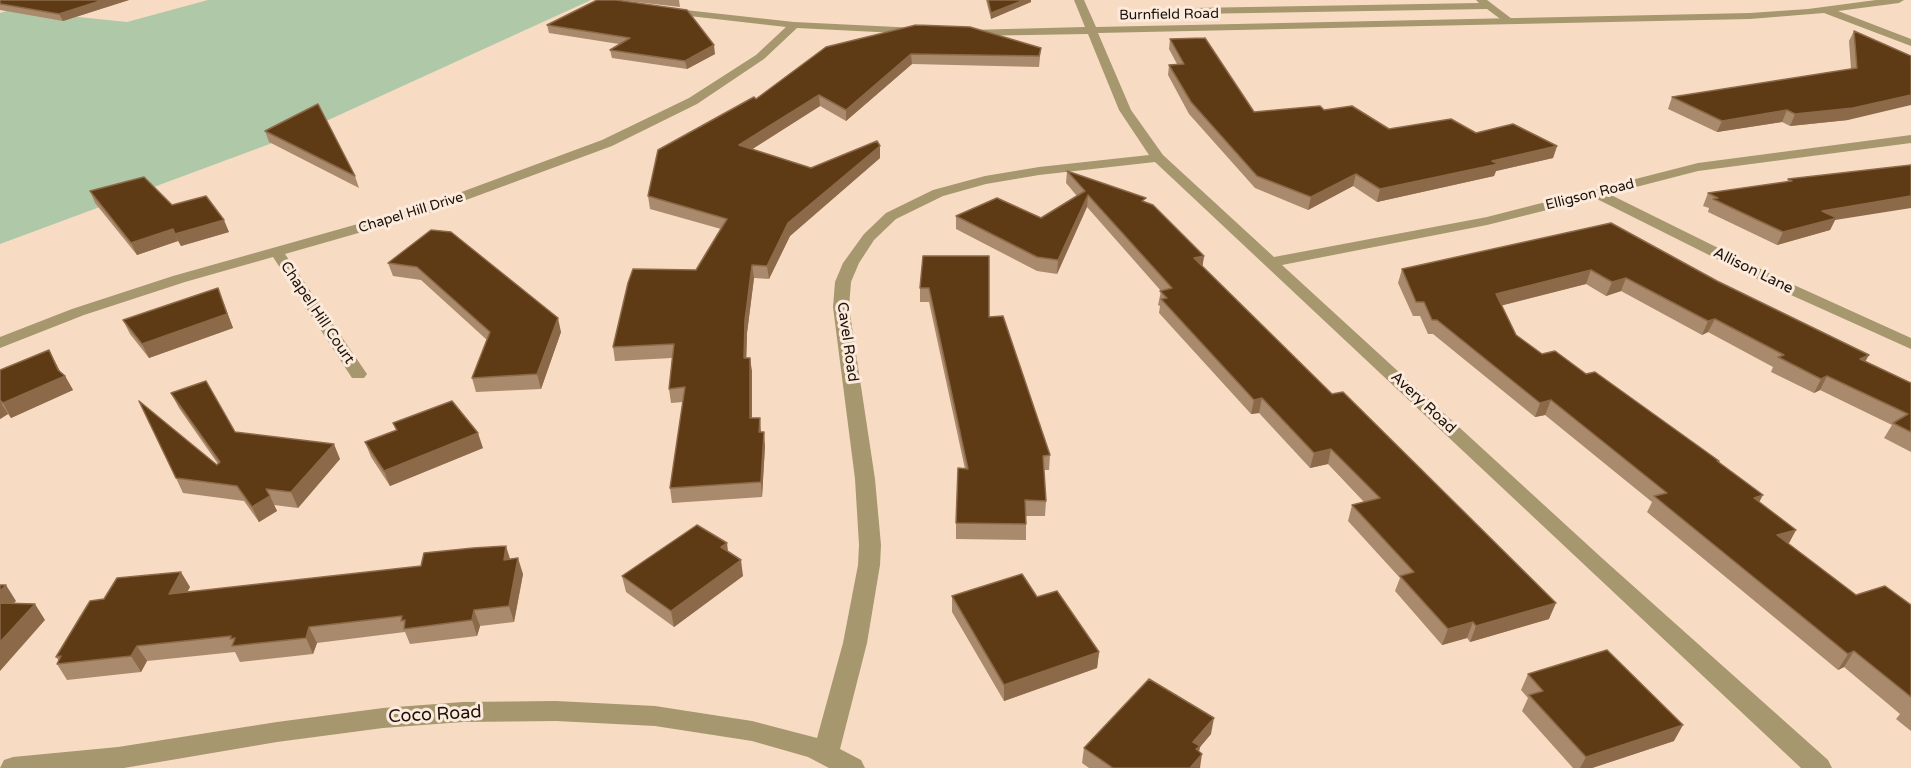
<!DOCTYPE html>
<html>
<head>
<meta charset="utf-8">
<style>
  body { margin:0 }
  canvas { display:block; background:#f7dbc3 }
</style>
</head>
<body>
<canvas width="1911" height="768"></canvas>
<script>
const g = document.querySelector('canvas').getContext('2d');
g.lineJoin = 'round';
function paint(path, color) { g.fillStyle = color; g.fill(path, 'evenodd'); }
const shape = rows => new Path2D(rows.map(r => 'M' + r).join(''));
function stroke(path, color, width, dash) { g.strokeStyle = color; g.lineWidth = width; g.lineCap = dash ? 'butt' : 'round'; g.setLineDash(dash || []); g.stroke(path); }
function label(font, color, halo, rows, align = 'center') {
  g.font = font + ' "Varela Round",sans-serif'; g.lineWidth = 6; g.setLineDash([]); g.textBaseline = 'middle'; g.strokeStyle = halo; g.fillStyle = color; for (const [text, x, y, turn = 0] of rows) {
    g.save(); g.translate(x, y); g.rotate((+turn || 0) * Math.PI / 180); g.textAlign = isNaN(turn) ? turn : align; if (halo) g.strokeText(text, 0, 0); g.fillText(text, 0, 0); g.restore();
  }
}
const green = shape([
  [208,0,591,0,302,132,0,244,0,13,10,10,127,22]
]);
const lane = shape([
  [1476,0,1487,0,1516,22,1507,24,1487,9,1193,14,1188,11,1193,8,1479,3,1476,0]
]);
const street = shape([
  [1074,0,1084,0,1096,27,1750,13,1808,9,1876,0,1904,0,1899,3,1838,11,1911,39,1911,46,1824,13,1750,19,1098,33,1131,110,1163,155,1274,257,1487,217,1698,163,1911,135,1911,143,1698,171,1609,194,1783,280,1911,338,1911,349,1771,286,1595,198,1487,225,1282,265,1603,559,1828,760,1832,768,1801,768,1155,162,1039,175,986,184,943,196,896,219,874,240,859,263,851,282,849,307,875,479,881,545,880,565,867,643,840,749,861,760,865,768,829,768,808,757,752,741,655,726,556,721,463,722,383,728,277,742,124,768,0,768,4,760,13,757,118,747,277,722,383,708,463,702,556,701,655,706,752,721,817,738,843,643,858,565,859,545,855,479,833,307,835,282,843,263,864,234,886,213,933,190,985,176,1039,167,1149,155,1119,110,1088,34,969,36,964,33,969,30,1085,27,1074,0],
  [667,8,794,22,917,28,922,31,917,34,797,28,764,59,697,104,612,146,439,210,285,254,367,374,364,378,352,378,273,257,185,282,84,315,0,348,0,337,72,309,173,276,429,204,602,140,689,98,756,55,786,27,663,13,663,9,667,8]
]);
const wall = shape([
  [0,0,129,0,63,21,0,10],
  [597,0,715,54,687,69,612,58,610,50,619,44,549,33,547,25],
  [618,0,679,0,680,7],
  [986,0,1031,0,1031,2,991,19],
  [1854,31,1911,56,1848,120,1790,126,1782,122,1717,132,1668,109,1672,97,1851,69,1849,41],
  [1170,39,1254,112,1324,110,1389,129,1476,133,1557,146,1553,158,1496,171,1494,176,1377,202,1353,186,1308,210,1255,188,1189,114,1168,75,1169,65,1177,64,1169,49],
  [826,47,1041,48,1039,67,912,64,846,121,820,106,752,149,811,168,880,158,790,236,769,279,754,278,747,333,746,358,752,371,752,418,761,432,765,446,762,497,672,503,670,488,683,402,671,403,669,389,672,358,615,361,613,347,696,270,721,229,650,209,648,196,756,99],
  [265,131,355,176,359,188,269,142],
  [1911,165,1835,220,1830,230,1777,245,1708,212,1709,208,1703,206,1708,193,1787,182,1788,179],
  [1067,171,1146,203,1204,256,1202,266,1549,619,1470,642,1467,638,1442,645,1395,591,1400,578,1348,521,1352,505,1364,502,1328,464,1310,468,1259,413,1251,414,1159,313,1160,306,1158,305,1161,291,1087,207,1057,274,1037,271,956,229,956,216,1041,218,1077,196,1066,183],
  [90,191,172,205,229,232,181,246,178,241,137,255,95,203],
  [1611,223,1865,362,1911,383,1911,452,1884,438,1892,425,1820,390,1814,393,1771,372,1773,367,1708,332,1702,335,1621,291,1606,296,1586,284,1502,305,1516,335,1542,354,1586,374,1719,462,1759,502,1796,530,1788,544,1856,595,1911,605,1911,731,1896,719,1900,714,1844,667,1838,670,1647,512,1652,502,1545,415,1535,417,1433,334,1428,334,1420,316,1413,316,1398,283,1402,269],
  [431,230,561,332,541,389,476,392,472,378,487,340,421,280,393,276,388,263],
  [923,256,989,317,1050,455,1049,470,1044,470,1046,501,1045,516,1026,516,1026,540,956,539,956,523,965,469,929,302,920,302,920,288],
  [218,288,233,328,149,358,130,334,123,320],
  [49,350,60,372,65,376,73,390,11,418,8,414,0,419,0,370],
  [171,393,235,432,340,459,298,508,274,505,277,511,259,522,244,501,183,493,176,478,217,465,218,464,179,408],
  [393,423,483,448,390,486,371,457,365,442,396,430],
  [728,552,743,576,674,627,626,592,622,576],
  [510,559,523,574,514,622,480,626,477,636,410,644,405,632,317,643,313,654,240,662,235,652,147,661,141,672,67,680,57,664,59,661,56,657,104,599,190,587,187,592],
  [952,596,1037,597,1099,652,1097,668,1004,701,952,612],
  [1528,674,1674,741,1592,768,1573,768,1522,711,1528,698,1521,690],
  [1211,734,1200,747,1199,751,1200,768,1089,768,1082,763,1084,748]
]);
const shadedWall = shape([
  [103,0,129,0,63,21,59,14],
  [1024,0,1031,0,1031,2,991,19,991,13],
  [714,45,715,54,687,69,685,61],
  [911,54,912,64,846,121,846,110],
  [819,95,820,106,740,157,739,145],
  [1911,95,1911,105,1848,120,1790,126,1795,114],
  [1787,110,1782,122,1717,132,1722,121],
  [880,146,880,158,790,236,769,279,767,266,788,223],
  [1557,146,1553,158,1496,171,1494,176,1377,202,1380,189,1492,161],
  [1356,174,1353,186,1308,210,1311,197],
  [1088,195,1087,207,1057,274,1058,260],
  [1911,196,1911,208,1835,220,1830,230,1777,245,1783,232,1822,211],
  [224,220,229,232,181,246,175,234],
  [173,229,178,241,137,255,131,243],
  [1204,256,1202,270,1194,258],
  [752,265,754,278,747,333,746,372,744,358,745,320],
  [1591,270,1586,284,1492,308,1496,294],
  [1626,278,1621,291,1606,296,1612,282],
  [218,288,233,328,149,358,142,344],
  [558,318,561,332,541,389,537,374],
  [1715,319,1708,332,1702,335,1708,321],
  [49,350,63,377,65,376,73,390,11,418,3,403,58,370],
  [1869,355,1861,369,1860,359],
  [750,358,752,371,752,433,750,418],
  [1827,376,1820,390,1814,393,1821,379],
  [1262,398,1259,413,1251,414,1254,400],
  [1551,400,1545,415,1535,417,1540,403],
  [0,401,8,414,0,419],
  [760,418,761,432,759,432],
  [764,432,765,446,762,497,761,482],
  [478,433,483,448,390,486,384,471],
  [334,444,340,459,298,508,291,492],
  [1331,449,1328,464,1310,468,1314,453],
  [1763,495,1755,510,1754,498],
  [270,496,277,511,259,522,252,507],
  [1796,530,1788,545,1777,535],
  [727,543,729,559,721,547],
  [506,546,511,562,504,560],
  [518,558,523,574,514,622,509,606],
  [741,560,743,576,674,627,671,611],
  [181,572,190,587,178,609,169,594],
  [6,585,16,601,0,618,0,591],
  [1556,603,1549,619,1470,642,1476,626],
  [35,604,45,620,0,671,0,642],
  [474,610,480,626,477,636,472,620],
  [1473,622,1467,638,1442,645,1448,629],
  [309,627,317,643,313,654,306,638],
  [137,646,147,661,141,672,131,656],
  [1854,651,1844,667,1838,670,1848,654],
  [1099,652,1097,668,1004,701,1004,685],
  [1214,718,1211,734,1200,747,1197,760,1202,754,1200,768,1190,768,1193,742],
  [1683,725,1674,741,1592,768,1580,768,1586,757]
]);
const building = shape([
  [0,0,103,0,59,14,1,4,0,4,0,0],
  [597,0,616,0,687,10,714,45,685,61,610,50,630,38,547,25,597,0],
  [988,0,1024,0,991,13,988,0],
  [916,25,970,27,1041,48,1039,56,911,54,846,110,819,95,739,145,811,168,877,141,880,146,788,223,767,266,752,265,745,320,744,358,750,358,750,418,760,418,759,432,764,432,761,482,670,488,685,387,669,389,674,344,613,347,628,283,633,269,696,270,727,219,648,196,658,150,754,97,756,99,826,47,916,25],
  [1854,31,1911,56,1911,95,1853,108,1795,114,1787,110,1722,121,1672,97,1857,68,1854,31],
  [1205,38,1254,112,1320,106,1324,110,1352,106,1389,129,1451,119,1476,133,1513,124,1557,146,1492,161,1498,164,1380,189,1356,174,1311,197,1257,176,1191,102,1169,65,1184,64,1170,39,1205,38],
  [318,104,355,176,265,131,318,104],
  [1911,165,1911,196,1822,211,1837,218,1783,232,1713,199,1718,198,1708,193,1792,181,1788,179,1911,165],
  [1067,171,1146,198,1142,201,1153,205,1204,256,1194,258,1332,394,1343,392,1556,603,1476,626,1473,622,1448,629,1400,576,1414,572,1352,505,1380,498,1331,449,1314,453,1262,398,1254,400,1161,299,1167,298,1160,291,1172,288,1088,195,1058,260,1037,257,956,216,997,198,1041,218,1085,191,1067,171],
  [144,177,172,205,206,196,224,220,175,234,173,229,131,243,90,191,144,177],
  [1611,223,1717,281,1869,355,1860,359,1911,383,1911,432,1893,423,1908,414,1827,376,1821,379,1778,357,1784,355,1715,319,1708,321,1626,278,1612,282,1591,270,1496,294,1516,335,1542,354,1555,351,1586,374,1595,372,1719,461,1717,461,1763,495,1754,498,1796,530,1777,535,1856,595,1885,586,1911,605,1911,697,1854,651,1848,654,1654,496,1667,493,1551,400,1540,403,1437,320,1432,320,1424,302,1416,302,1402,269,1611,223],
  [431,230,451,232,558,318,537,374,472,378,490,332,417,267,388,263,431,230],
  [923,256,989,256,989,317,1003,316,1050,455,1043,456,1046,501,1025,500,1026,524,956,523,958,468,968,469,929,288,920,288,923,256],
  [218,288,227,314,142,344,123,320,218,288],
  [49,350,58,370,65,376,3,403,0,400,0,370,49,350],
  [206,381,235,432,334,444,291,492,266,489,270,496,252,507,237,486,176,478,139,401,217,465,220,462,171,393,206,381],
  [452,401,478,433,384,471,365,442,397,430,393,423,452,401],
  [697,525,727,543,721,547,741,560,671,611,622,576,697,525],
  [506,546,504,560,518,558,509,606,474,610,472,620,404,629,405,620,401,621,402,616,309,627,306,638,232,646,235,638,230,639,231,636,137,646,131,656,57,664,61,656,56,657,90,601,104,599,117,578,181,572,169,594,421,566,424,553,473,548,506,546],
  [1022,574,1037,597,1057,591,1099,652,1004,685,952,596,1022,574],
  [0,585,6,585,0,591,0,585],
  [0,603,35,604,0,642,0,603],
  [1607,650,1683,725,1586,757,1529,695,1543,691,1528,674,1607,650],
  [1149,679,1214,718,1193,742,1200,746,1196,749,1202,754,1190,768,1113,768,1084,748,1149,679]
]);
const farStreetnames = [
  ["Burnfield Road",1169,15,-1],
  ["Elligson Road",1590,195,-14],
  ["Chapel Hill Drive",411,213,-17]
];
const streetNames = [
  ["Allison Lane",1753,271,26],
  ["Chapel Hill Court",317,313,56],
  ["Cavel Road",847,342,82],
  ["Avery Road",1423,403,43]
];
const nearStreetnames = [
  ["Coco Road",435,715,-3]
];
paint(green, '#aec8a8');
paint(lane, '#a6976e');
paint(street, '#a6976e');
paint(wall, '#aa8a6c');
paint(shadedWall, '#8c6a49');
paint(building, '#5e3a15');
stroke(building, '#8c6a49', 1.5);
label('14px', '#1b1109', '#fcebdc', farStreetnames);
label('15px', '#1b1109', '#fcebdc', streetNames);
label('18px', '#1b1109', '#fcebdc', nearStreetnames);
</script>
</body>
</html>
